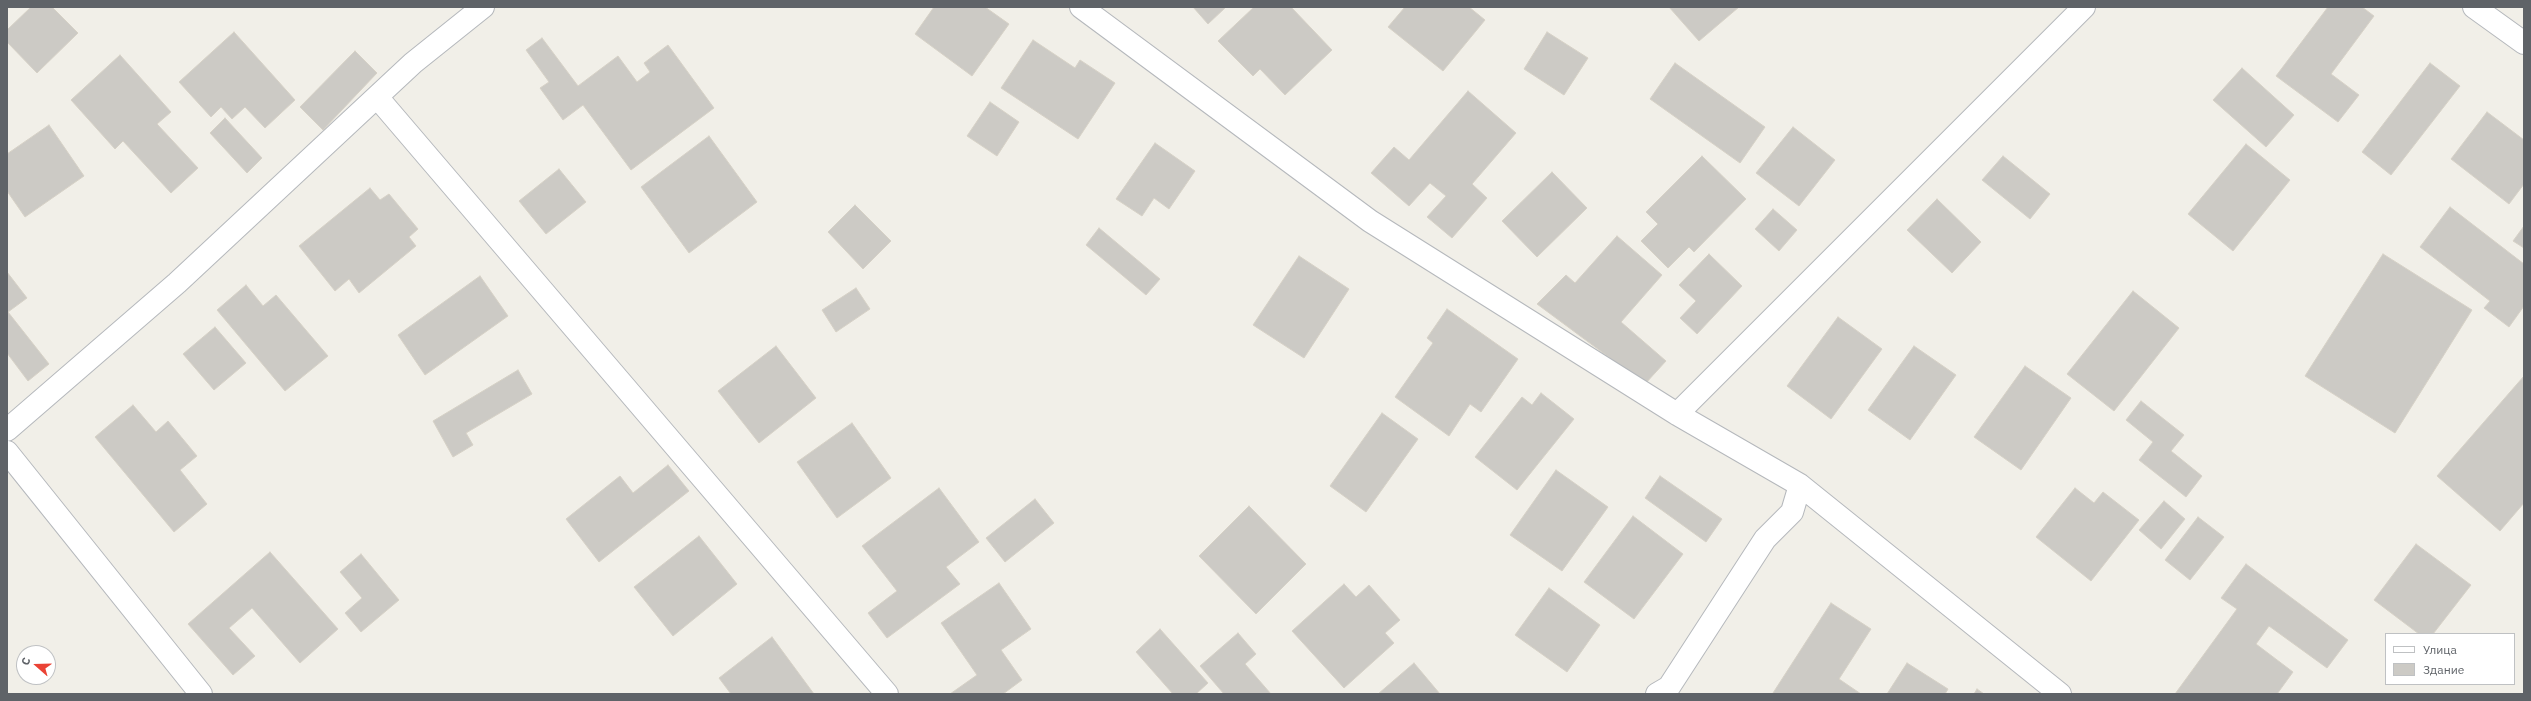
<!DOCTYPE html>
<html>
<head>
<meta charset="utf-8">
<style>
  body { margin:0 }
  #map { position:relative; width:2531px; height:701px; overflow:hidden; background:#f1efe8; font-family:"IBM Plex Sans",sans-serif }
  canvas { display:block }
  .frame { position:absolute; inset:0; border:8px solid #5f6368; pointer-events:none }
  .legend { position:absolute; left:2385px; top:633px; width:130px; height:52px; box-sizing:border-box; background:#fff; border:1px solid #bfc1c3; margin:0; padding:5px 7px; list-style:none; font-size:12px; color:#5f6368 }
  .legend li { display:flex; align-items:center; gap:8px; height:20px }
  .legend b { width:20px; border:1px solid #bfc1c3 }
  .north { position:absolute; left:16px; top:645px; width:40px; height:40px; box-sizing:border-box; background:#fff; border:1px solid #bfc1c3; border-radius:50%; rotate:290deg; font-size:11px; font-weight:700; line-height:16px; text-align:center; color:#5f6368 }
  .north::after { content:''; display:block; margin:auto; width:14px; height:18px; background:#ea4335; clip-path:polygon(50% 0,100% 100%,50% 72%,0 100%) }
</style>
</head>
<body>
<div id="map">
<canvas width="2531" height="701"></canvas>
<div class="frame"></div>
<ul class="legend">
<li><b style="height:5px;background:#fff"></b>Улица</li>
<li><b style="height:11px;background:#cccac5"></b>Здание</li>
</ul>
<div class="north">С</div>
</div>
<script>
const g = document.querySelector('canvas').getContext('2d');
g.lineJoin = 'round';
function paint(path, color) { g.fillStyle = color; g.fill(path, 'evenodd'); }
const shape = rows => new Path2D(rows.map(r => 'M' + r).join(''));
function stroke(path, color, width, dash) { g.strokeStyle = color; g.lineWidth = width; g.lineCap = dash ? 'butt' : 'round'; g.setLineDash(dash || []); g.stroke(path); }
const building = shape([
  [31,7,52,7,78,33,37,73,7,42,7,30,31,7],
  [934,7,985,7,1009,24,972,76,915,34,934,7],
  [1193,7,1226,7,1208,24,1193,7],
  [1254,7,1291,7,1332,50,1285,95,1260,69,1253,76,1218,41,1254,7],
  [1405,7,1469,7,1485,20,1443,71,1388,27,1405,7],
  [1669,7,1739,7,1699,41,1669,7],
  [2328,7,2362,7,2374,16,2331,74,2359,95,2338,122,2276,76,2328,7],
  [234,32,295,100,265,128,245,107,232,119,221,107,211,117,179,82,234,32],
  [1547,32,1588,58,1564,95,1524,69,1547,32],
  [542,38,578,86,618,56,637,82,650,72,644,63,668,45,714,108,631,170,583,105,563,120,540,88,549,82,526,50,542,38],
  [1033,40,1075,68,1080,60,1115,83,1078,139,1001,88,1033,40],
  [355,51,377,73,323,130,300,107,355,51],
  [120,55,171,112,157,124,198,168,171,193,123,141,115,149,71,100,120,55],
  [1675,63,1765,127,1740,163,1650,99,1675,63],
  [2430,63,2460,86,2391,175,2362,152,2430,63],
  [2242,68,2294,115,2266,147,2213,100,2242,68],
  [1468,91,1516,133,1472,184,1487,198,1452,238,1427,217,1446,196,1430,183,1409,206,1371,173,1394,147,1409,160,1468,91],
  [990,102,1019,122,997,156,967,136,990,102],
  [2487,112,2524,140,2524,184,2509,204,2451,159,2487,112],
  [225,118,262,158,247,173,210,133,225,118],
  [49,125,84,176,25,217,7,191,7,154,49,125],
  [1793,127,1835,160,1799,206,1756,173,1793,127],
  [709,136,757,202,689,253,641,187,709,136],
  [1155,143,1195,171,1169,209,1154,198,1142,216,1116,199,1155,143],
  [2246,144,2290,180,2233,251,2188,214,2246,144],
  [1702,156,1746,199,1694,252,1689,247,1668,268,1641,241,1658,224,1646,212,1702,156],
  [2003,156,2050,194,2030,219,1982,180,2003,156],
  [559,169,586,202,546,234,519,201,559,169],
  [1552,172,1587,208,1537,257,1502,221,1552,172],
  [370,188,380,200,389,194,418,229,409,237,416,246,359,293,349,279,335,291,299,246,370,188],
  [1937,199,1981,242,1952,273,1907,230,1937,199],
  [855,205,891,241,863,269,828,232,855,205],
  [2450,207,2524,264,2524,306,2509,327,2484,308,2490,301,2420,247,2450,207],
  [1773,209,1797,230,1779,251,1755,229,1773,209],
  [2524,226,2524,248,2513,241,2524,226],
  [1099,228,1160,279,1146,295,1086,245,1099,228],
  [1617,236,1662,275,1621,322,1666,361,1645,384,1537,304,1566,275,1575,283,1617,236],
  [1709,254,1742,286,1697,334,1680,318,1696,301,1679,285,1709,254],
  [2383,254,2472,310,2395,433,2305,376,2383,254],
  [1299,256,1349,289,1304,358,1253,325,1299,256],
  [7,272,27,298,8,312,49,364,28,381,7,353,7,272],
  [480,276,508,316,425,375,398,335,480,276],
  [246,285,263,306,276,295,328,356,285,391,217,310,246,285],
  [856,288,870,309,836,332,822,310,856,288],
  [2133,291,2179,328,2114,411,2067,374,2133,291],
  [1447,309,1518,359,1481,412,1470,404,1449,436,1395,397,1433,343,1427,338,1447,309],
  [1838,317,1882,349,1831,419,1787,386,1838,317],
  [215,327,246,363,214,390,183,354,215,327],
  [776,346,816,398,759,443,718,391,776,346],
  [1914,346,1956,375,1910,440,1868,410,1914,346],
  [2025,366,2071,398,2021,470,1974,437,2025,366],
  [518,370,532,394,466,433,473,445,453,457,433,421,518,370],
  [2524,376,2524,503,2500,531,2437,476,2524,376],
  [1541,393,1574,419,1517,490,1475,457,1522,397,1532,405,1541,393],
  [2141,401,2184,435,2171,451,2202,476,2186,497,2139,460,2153,442,2126,420,2141,401],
  [133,405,156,432,168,421,197,456,180,470,207,504,174,532,95,437,133,405],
  [1382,413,1418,439,1366,512,1330,486,1382,413],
  [852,423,891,478,837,518,797,462,852,423],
  [668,465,689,491,599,562,566,519,620,476,633,493,668,465],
  [1556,470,1608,507,1562,571,1510,535,1556,470],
  [1660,476,1722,519,1706,542,1645,498,1660,476],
  [939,488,979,542,946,567,960,584,887,638,868,613,897,591,862,546,939,488],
  [2075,488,2094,503,2103,492,2139,520,2091,581,2036,537,2075,488],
  [1035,499,1054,523,1005,562,986,538,1035,499],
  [2164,501,2185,519,2161,549,2139,530,2164,501],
  [1249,506,1306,564,1256,614,1199,556,1249,506],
  [1633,516,1683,554,1634,619,1584,582,1633,516],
  [2198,517,2224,537,2190,580,2165,560,2198,517],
  [699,536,737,584,673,636,634,587,699,536],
  [2416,544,2471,585,2433,634,2419,634,2374,600,2416,544],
  [270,552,338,629,300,663,252,608,229,628,255,656,233,675,188,624,270,552],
  [361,554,399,600,361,632,345,613,362,598,340,572,361,554],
  [2246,564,2348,640,2327,668,2269,626,2256,644,2293,672,2277,694,2175,694,2237,609,2221,598,2246,564],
  [999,583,1031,629,1001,650,1022,680,1003,694,950,694,977,675,941,623,999,583],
  [1344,584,1356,597,1369,585,1400,620,1385,633,1394,643,1344,688,1292,631,1344,584],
  [1549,588,1600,625,1567,672,1515,635,1549,588],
  [1831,603,1871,629,1839,679,1861,694,1775,694,1773,693,1831,603],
  [1160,629,1208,683,1196,694,1173,694,1136,652,1160,629],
  [1238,633,1256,654,1245,664,1271,694,1224,694,1200,666,1238,633],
  [772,637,814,694,731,694,719,678,772,637],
  [1414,663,1440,694,1378,694,1414,663],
  [1907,663,1948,689,1945,694,1887,694,1907,663],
  [1977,689,1984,694,1974,694,1977,689]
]);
const minor = shape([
  [1081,7,1370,221,1677,414,1800,485,2060,694],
  [2474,7,2524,43],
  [377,97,887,694],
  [1677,414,2084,7],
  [7,430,177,283,413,63,483,7],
  [7,452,201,694],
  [1657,694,1669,687,1765,539,1792,512,1800,485]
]);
paint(building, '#cccac5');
stroke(building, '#d6d1c6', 1);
stroke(minor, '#b5b8bc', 24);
stroke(minor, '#fff', 22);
</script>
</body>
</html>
